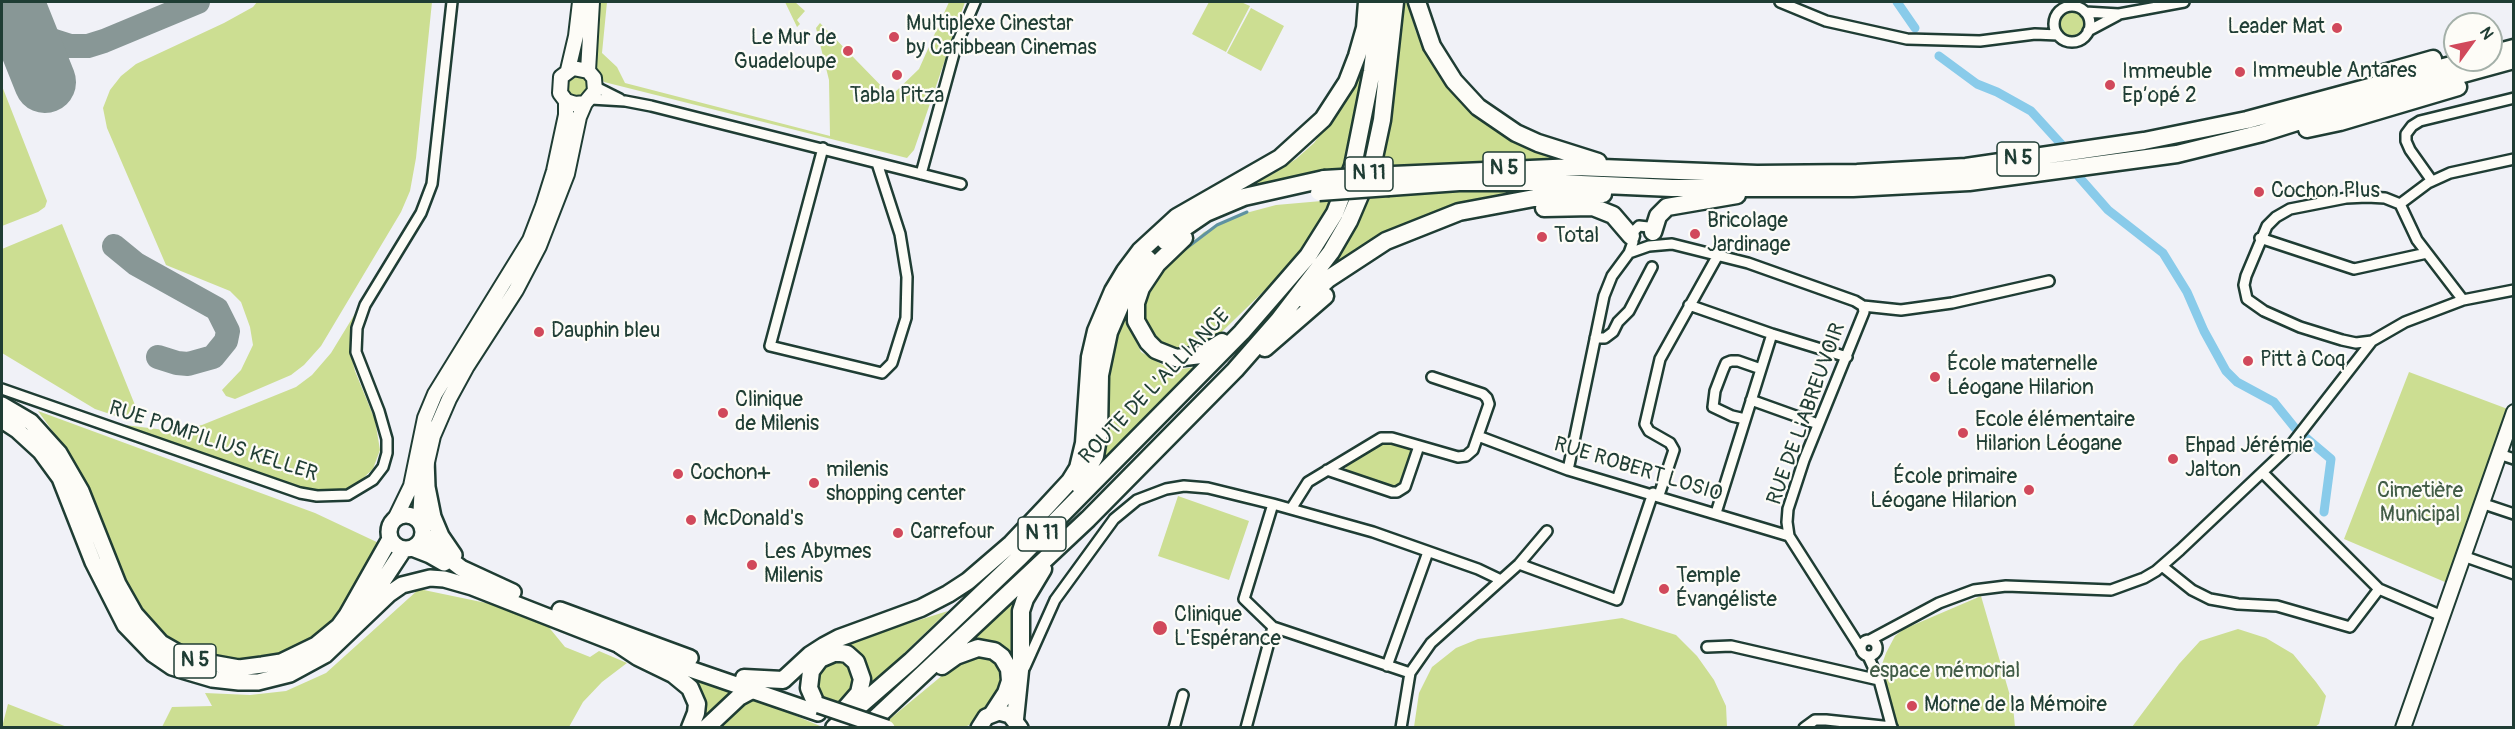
<!DOCTYPE html>
<html>
<head>
<meta charset="utf-8">
<style>
  body { margin:0 }
  #map { position:relative; width:2515px; height:729px; overflow:hidden; background:#f0f1f7; font-family:Pangolin,sans-serif }
  canvas { display:block }
  .frame { position:absolute; inset:0; border:3px solid #1f3d34; pointer-events:none }
  .north { position:absolute; left:2443px; top:12px; width:60px; height:60px; box-sizing:border-box; background:#fdfcf7; border:2px solid #a4b0a9; border-radius:50%; rotate:57deg; font-size:16px; font-weight:700; line-height:24px; text-align:center; color:#1f3d34 }
  .north::after { content:''; display:block; margin:auto; width:21px; height:27px; background:#d1495b; clip-path:polygon(50% 0,100% 100%,50% 72%,0 100%) }
</style>
</head>
<body>
<div id="map">
<canvas width="2515" height="729"></canvas>
<div class="frame"></div>
<div class="north">N</div>
</div>
<script>
const g = document.querySelector('canvas').getContext('2d');
g.lineJoin = 'round';
function paint(path, color) { g.fillStyle = color; g.fill(path, 'evenodd'); }
const shape = rows => new Path2D(rows.map(r => 'M' + r).join(''));
function stroke(path, color, width, dash) { g.strokeStyle = color; g.lineWidth = width; g.lineCap = dash ? 'butt' : 'round'; g.setLineDash(dash || []); g.stroke(path); }
function label(font, color, halo, rows, align = 'center') {
  g.font = font + ' Pangolin,sans-serif'; g.lineWidth = 4.5; g.setLineDash([]); g.textBaseline = 'middle'; g.strokeStyle = halo; g.fillStyle = color; for (const [text, x, y, turn = 0] of rows) {
    g.save(); g.translate(x, y); g.rotate((+turn || 0) * Math.PI / 180); g.textAlign = isNaN(turn) ? turn : align; if (halo) g.strokeText(text, 0, 0); g.fillText(text, 0, 0); g.restore();
  }
}
const green = shape([
  [257,2,432,2,416,158,410,191,401,212,321,346,304,365,291,375,235,399,226,396,222,390,241,370,253,345,250,327,241,302,230,291,166,265,107,128,103,108,110,90,121,76,136,64,224,23,253,7],
  [600,2,607,2,602,53,617,67,625,83,830,136,829,80,816,28,820,23,891,96,919,69,949,2,965,2,914,150,907,158,604,82,594,65,594,37,599,26],
  [785,2,795,2,805,11,797,20,800,24,797,27],
  [1209,2,1241,2,1250,6,1226,52,1192,34],
  [1400,2,1407,2,1416,32,1427,55,1449,90,1485,124,1513,141,1572,163,1377,172],
  [1251,8,1284,26,1261,71,1227,53],
  '2059 24a13 13 0 1 1 26 0a13 13 0 1 1-26 0Z',
  [1367,50,1356,134,1345,174,1252,184,1271,175,1296,159,1314,143,1350,93],
  [574,71,590,79,586,98,568,98,563,80],
  [2,86,47,201,45,207,38,212,2,226],
  [1522,188,1600,192,1450,208,1378,237,1328,270,1344,244,1365,196,1438,190],
  [1333,200,1328,216,1296,260,1204,349,1168,353,1141,326,1143,298,1154,277,1204,232,1246,213,1276,205],
  [62,224,139,415,140,419,119,417,95,409,2,353,2,249],
  [1132,292,1127,322,1141,352,1163,365,1182,369,1194,367,1196,370,1092,476,1107,365,1113,336],
  [356,312,350,336,350,351,355,371,375,420,380,450,373,469,358,483,343,490,327,493,306,492,125,425,173,431,202,425,296,387,312,375,331,353],
  [2409,372,2513,411,2452,585,2344,539],
  [38,411,315,513,383,545,338,618,305,646,275,658,241,663,207,656,179,645,155,627,132,597,67,451],
  [1384,440,1410,447,1413,453,1401,485,1396,489,1349,475,1345,470,1347,464],
  [1178,496,1249,521,1229,580,1158,556],
  [419,589,491,604,547,625,565,647,590,657,599,651,627,663,602,682,583,702,569,727,162,727,172,707,212,706,205,693,250,695,286,691,326,673],
  [1023,590,1013,663,956,651],
  [1981,596,2013,706,2015,727,1894,727,1894,716,1880,670,1886,653,1895,636,1904,629],
  [948,611,864,692,839,645],
  [1622,618,1676,635,1697,656,1714,680,1726,706,1727,727,1414,727,1419,693,1432,667,1456,648,1478,639],
  [2238,629,2266,638,2293,654,2316,682,2326,696,2319,724,2315,727,2132,727,2179,664,2200,641],
  [988,655,998,663,1005,673,998,701,973,723,965,727,898,727,885,723,950,669,975,656],
  [843,661,850,663,858,682,840,707,820,701,813,678,824,665],
  [687,677,736,695,701,723,706,711,704,698,696,685],
  [751,697,820,726,714,728],
  [8,704,67,727,2,727]
]);
const stream = shape([
  [1180,253,1217,225,1247,212]
]);
const canal = shape([
  [1897,2,1915,28],
  [1939,56,1977,84,1997,92,2031,111,2062,145],
  [2079,177,2108,210,2163,253,2187,292,2204,331,2226,371,2237,382,2274,402,2295,428],
  [2305,437,2331,459,2324,512]
]);
const taxiway = shape([
  [15,6,36,32,48,39,70,46,88,46,104,41,198,2],
  [114,246,136,264,217,309,228,331,226,341,213,357,188,364,177,363,158,357]
]);
const runway = shape([
  [13,2,45,82]
]);
const street = shape([
  [1780,2,1826,21,1907,39,1980,41,2035,34,2058,35],
  '2054 24a18 18 0 1 1 36 0a18 18 0 1 1-36 0Z',
  [2085,12,2119,14,2184,2],
  [2088,31,2118,15],
  [596,87,620,99],
  [591,99,625,101,651,106,961,184],
  [823,148,770,346,882,373,892,363,906,318,907,277,900,234,877,163],
  [921,174,956,46,975,2],
  [2432,181,2410,150,2406,141,2406,134,2412,126,2420,121,2514,98],
  [2400,204,2428,183,2450,173,2514,159],
  [2400,204,2417,240,2463,300],
  [2260,238,2354,269,2427,253],
  [1632,239,1632,233,1639,226,1648,227,1653,233],
  [1629,253,1649,246,1672,244,1748,263,1855,301,1863,306,1901,310,1952,303,2049,281],
  [1689,305,1772,334,1847,357],
  [1595,338,1605,338,1613,332,1618,322,1629,311,1652,267],
  [2372,341,2356,343,2342,340,2300,327,2264,311,2247,299,2244,285,2246,276,2267,226,2276,217,2290,209,2346,198,2367,197,2385,198,2400,204],
  [2,389,300,493,317,496,348,495,373,480,383,467,387,453,387,439,379,411,356,352,357,328,365,305,421,213,432,184,452,2],
  [1751,400,1818,424],
  [1745,419,1732,416,1713,407,1715,391,1723,370,1726,363,1731,361,1738,361,1761,369],
  [1478,436,1568,470,1789,536],
  [2499,454,2514,459],
  [1327,470,1392,492,1397,492,1405,487,1419,446],
  [1568,470,1604,296,1612,276,1629,253,1633,242],
  [2263,473,2379,589,2442,616],
  [1659,495,1674,450,1670,443,1649,431,1645,424,1660,359,1718,255],
  [2481,503,2514,514],
  [1273,504,1244,599,1273,627,1410,673],
  [1291,509,1308,482,1381,438,1392,438,1458,457,1466,456,1473,450,1489,404,1487,398,1483,394,1432,377],
  [1716,513,1772,334],
  [2463,556,2514,574],
  [1519,564,1617,600,1653,493],
  [2162,566,2192,590,2210,599,2238,604,2277,606,2350,627,2379,589],
  [1870,640,1939,603,1974,590,2006,586,2111,590,2144,578,2156,571,2180,550,2291,445,2372,341,2405,322,2463,300,2514,290],
  '1861 648a8 8 0 1 1 16 0a8 8 0 1 1-16 0Z',
  [1707,647,1731,646,1879,680],
  [1861,649,1789,536,1787,522,1788,509,1804,460,1864,312,1863,306],
  [1868,656,1879,680,1892,728],
  [1387,666,1428,552],
  [1025,667,1055,600,1114,519,1137,500,1166,489,1184,486,1208,488,1273,504,1373,532,1478,569,1501,580],
  [1174,728,1183,695],
  [1246,728,1273,627],
  [1401,728,1410,673,1431,643,1519,564,1547,531],
  [1804,728,1815,720,1826,720,1892,727]
]);
const secondary = shape([
  [568,70,576,36,580,2],
  [588,71,573,68,561,77,560,93,566,101,575,104,585,103,595,91,594,78,588,71,592,2],
  [396,517,411,486,425,418,435,394,530,240,543,206,554,171,566,115,566,101],
  [420,521,422,484,433,436,449,399,467,366,516,290,539,246,567,174,579,117,585,103],
  [2403,728,2514,412]
]);
const primary = shape([
  [2,405,31,422,59,453,81,491,118,584,135,614,161,643,189,659,239,668,262,665,281,662,316,645,339,626,347,615,390,539],
  [2,420,17,430,41,452,60,478,93,562,125,625,153,654,172,667,185,671,212,679,239,682,258,682,290,674,325,655,389,594,402,585,430,578,444,579,472,587,620,645,818,713],
  [426,459,427,487,433,517,441,536,454,555],
  '389 532a17 17 0 1 1 34 0a17 17 0 1 1-34 0Z',
  [423,534,439,551,461,568,513,592],
  [412,548,430,555,444,563],
  [560,610,690,658],
  [361,614,404,549],
  [979,728,986,717,999,712,1010,715,1020,728]
]);
const highway = shape([
  [1417,2,1432,46,1454,81,1478,107,1516,133,1538,143,1598,162],
  [2491,54,2514,48],
  [2380,74,2433,59],
  [2307,129,2340,122,2458,87],
  [1393,175,1576,167,1757,174,1857,173,1966,167,2144,141,2247,120,2470,60],
  [1389,187,1459,182,1535,182,1672,188,1853,188,1969,182,2177,154,2262,133,2360,102,2514,60],
  [1544,208,1593,207,1613,215,1631,236],
  [1653,232,1658,216,1667,207,1737,195],
  [1184,238,1157,264,1141,288,1136,303,1136,321,1148,342,1156,350,1176,358,1201,355,1222,342],
  [1165,241,1206,213,1244,197,1324,179],
  [1305,300,1328,279,1386,241,1459,212,1534,198,1603,194],
  [1265,348,1325,296],
  [1079,485,1095,456,1099,432,1100,375,1109,332,1127,290,1148,259],
  [620,645,638,657,673,674,690,688,697,704,696,713,690,728],
  [942,666,956,656,978,648,994,651,1002,657,1009,669,1010,681,1006,693,993,713],
  [744,678,783,680,810,655,824,646,839,638,921,608,948,594,968,581,1011,544,1046,507,1070,481,1078,468,1084,443,1090,357,1096,331,1113,291,1125,271,1140,251,1177,217,1280,158,1323,119,1347,82,1357,56,1365,28,1367,2],
  [816,704,809,688,811,671,820,659,834,653,841,653,847,654,856,662,862,679,859,693,846,708],
  [1015,719,1021,661,1021,611,1025,599,1043,569],
  [706,728,739,697,752,690],
  [834,728,911,661,1021,556,1242,332,1308,256,1335,213,1353,166,1372,71,1380,2],
  [865,728,1088,519,1235,370,1278,321,1331,252,1349,221,1372,167,1382,120,1395,2]
]);
const primaryBridge = shape([
  [819,705,887,728]
]);
const highwayBridge = shape([
  [1324,179,1393,175],
  [1319,192,1389,187]
]);
const markers = [
  [2337,28,6,"#d1495b"],
  [894,37,6,"#d1495b"],
  [848,51,6,"#d1495b"],
  [2240,72,6,"#d1495b"],
  [897,75,6,"#d1495b"],
  [2110,85,6,"#d1495b"],
  [2259,192,6,"#d1495b"],
  [1695,234,6,"#d1495b"],
  [1542,237,6,"#d1495b"],
  [539,332,6,"#d1495b"],
  [2248,361,6,"#d1495b"],
  [1935,377,6,"#d1495b"],
  [723,413,6,"#d1495b"],
  [1963,433,6,"#d1495b"],
  [2173,459,6,"#d1495b"],
  [678,474,6,"#d1495b"],
  [814,483,6,"#d1495b"],
  [2029,490,6,"#d1495b"],
  [691,520,6,"#d1495b"],
  [898,533,6,"#d1495b"],
  [752,565,6,"#d1495b"],
  [1664,589,6,"#d1495b"],
  [1160,628,8,"#d1495b"],
  [1912,706,6,"#d1495b"]
];
const shields = [
  [2018,159,42],
  [1504,169,42],
  [1369,174,48],
  [1042,534,48],
  [195,661,42]
];
const shieldNames = [
  ["N 5",2018,159],
  ["N 5",1504,169],
  ["N 11",1369,174],
  ["N 11",1042,534],
  ["N 5",195,661]
];
const poiNames = [
  ["Multiplexe Cinestar",906,25],
  ["by Caribbean Cinemas",906,49],
  ["Leader Mat",2325,28,"right"],
  ["Le Mur de",836,39,"right"],
  ["Guadeloupe",836,63,"right"],
  ["Immeuble Antares",2252,72],
  ["Immeuble",2122,73],
  ["Ep’opé 2",2122,97],
  ["Tabla Pitza",897,97,"center"],
  ["Cochon Plus",2271,192],
  ["Bricolage",1707,222],
  ["Jardinage",1707,246],
  ["Total",1554,237],
  ["Dauphin bleu",551,332],
  ["Pitt à Coq",2260,361],
  ["École maternelle",1947,365],
  ["Léogane Hilarion",1947,389],
  ["Clinique",735,401],
  ["de Milenis",735,425],
  ["Ecole élémentaire",1975,421],
  ["Hilarion Léogane",1975,445],
  ["Ehpad Jérémie",2185,447],
  ["Jalton",2185,471],
  ["milenis",826,471],
  ["shopping center",826,495],
  ["Cochon+",690,474],
  ["École primaire",2017,478,"right"],
  ["Léogane Hilarion",2017,502,"right"],
  ["McDonald's",703,520],
  ["Carrefour",910,533],
  ["Les Abymes",764,553],
  ["Milenis",764,577],
  ["Temple",1676,577],
  ["Évangéliste",1676,601],
  ["Clinique",1174,616],
  ["L'Espérance",1174,640],
  ["Morne de la Mémoire",1924,706]
];
const streetNames = [
  ["ROUTE DE L'ALLIANCE",1155,387,-46],
  ["RUE DE L'ABREUVOIR",1807,414,-70],
  ["RUE POMPILIUS KELLER",213,442,18],
  ["RUE ROBERT LOSIO",1638,470,17]
];
const parkNames = [
  ["Cimetière",2420,492],
  ["Municipal",2420,516],
  ["espace mémorial",1945,672]
];
paint(green, '#ccde92');
stroke(stream, '#5f92a1', 3);
stroke(canal, '#89cbea', 9);
stroke(taxiway, '#889796', 24);
stroke(runway, '#889796', 62);
stroke(street, '#1f3d34', 14);
stroke(secondary, '#1f3d34', 18);
stroke(primary, '#1f3d34', 20);
stroke(highway, '#1f3d34', 21);
stroke(street, '#fdfcf7', 9);
stroke(secondary, '#fdfcf7', 14);
stroke(primary, '#fdfcf7', 15);
stroke(highway, '#fdfcf7', 16);
stroke(primaryBridge, '#1f3d34', 20, []);
stroke(highwayBridge, '#1f3d34', 21, []);
stroke(primaryBridge, '#fdfcf7', 15);
stroke(highwayBridge, '#fdfcf7', 16);
for (const [x, y, r, color] of markers) { const dot = new Path2D(); dot.arc(x, y, r, 0, 2 * Math.PI); g.fillStyle = color; g.fill(dot); stroke(dot, '#fdfcf7', 2); }
for (const [x, y, w] of shields) { const box = new Path2D(); box.roundRect(x - w / 2, y - 17, w, 34, 4.5); g.fillStyle = '#fdfcf7'; g.fill(box); stroke(box, '#1f3d34', 1.5); }
label('bold 20px', '#1f3d34', null, shieldNames);
label('21px', '#1f3d34', '#fdfcf7', poiNames, 'left');
label('21px', '#1f3d34', '#fdfcf7', streetNames);
label('21px', '#425d47', '#fdfcf7', parkNames);
</script>
</body>
</html>
